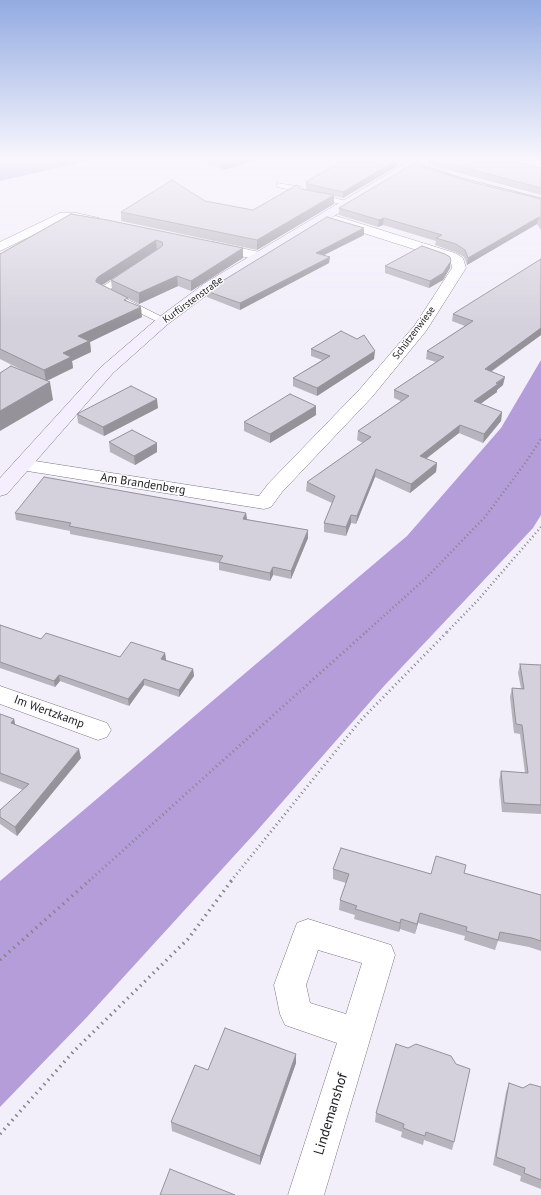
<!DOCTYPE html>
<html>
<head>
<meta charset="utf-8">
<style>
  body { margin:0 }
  canvas { display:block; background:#f2eefa }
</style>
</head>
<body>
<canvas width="541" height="1195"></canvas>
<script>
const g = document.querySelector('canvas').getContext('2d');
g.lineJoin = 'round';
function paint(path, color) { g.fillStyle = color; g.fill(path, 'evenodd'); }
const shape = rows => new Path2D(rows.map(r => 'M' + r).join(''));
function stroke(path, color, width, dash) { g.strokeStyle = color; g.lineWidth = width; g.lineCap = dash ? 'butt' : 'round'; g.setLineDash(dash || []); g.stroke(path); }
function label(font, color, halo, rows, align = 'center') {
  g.font = font + ' "PT Sans",sans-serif'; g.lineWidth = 3; g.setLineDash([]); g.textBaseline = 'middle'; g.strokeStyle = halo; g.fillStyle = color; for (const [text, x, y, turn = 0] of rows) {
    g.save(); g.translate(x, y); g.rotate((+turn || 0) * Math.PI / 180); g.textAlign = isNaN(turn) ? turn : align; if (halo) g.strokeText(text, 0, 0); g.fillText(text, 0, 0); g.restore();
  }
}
const forest = shape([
  [0,159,95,159,0,181],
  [541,360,541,515,533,528,384,686,255,833,87,1017,0,1107,0,881,407,536,501,428]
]);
const river = shape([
  [0,159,36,159,33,164,0,171,0,159]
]);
const pathFar2 = shape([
  [366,632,426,578,485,517,526,462,541,439],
  [447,632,478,600,541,527]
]);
const pathFar1 = shape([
  [89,881,367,631],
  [231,881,360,721,448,631]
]);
const path = shape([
  [0,960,90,880],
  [0,1134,74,1051,188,939,232,880]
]);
const lane = shape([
  [277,183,302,187,307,192,347,201,351,203,347,205,301,196,296,191,277,187,277,183],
  [127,271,130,272,131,274,130,276,109,290,166,319,168,321,166,323,160,323,100,293,98,291,100,288,127,271]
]);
const street = shape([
  [60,213,76,213,99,218,100,221,99,224,94,225,76,221,62,221,0,251,0,242,60,213],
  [336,216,455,253,463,258,466,268,426,331,372,397,282,492,271,507,264,509,15,469,13,465,15,461,22,459,259,496,268,484,360,389,415,325,452,268,451,263,445,259,332,223,330,220,332,217,336,216],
  [213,242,264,253,266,256,264,259,259,260,208,249,206,246,208,243,213,242],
  [0,686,107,723,111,730,107,737,98,740,0,704,0,686],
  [308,919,391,945,395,955,324,1195,288,1195,337,1043,285,1025,280,1014,274,985,297,923,308,919],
  [318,950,362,963,346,1014,310,1003,306,985,318,950]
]);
const secondary = shape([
  [416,159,432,159,430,161,414,167,215,289,168,324,113,373,7,494,0,496,0,478,101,367,158,318,205,283,406,163,416,159]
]);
const tram = shape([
  [403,159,462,178,541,198]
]);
const wall = shape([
  [197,159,261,159,223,170],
  [345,159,407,159,400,160,399,161,399,165,343,198,334,196,334,204,257,250,121,221,121,212,205,201,253,210,301,189,307,190,306,189,306,182],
  [427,159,503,159,541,168,541,195,427,164],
  [471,182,541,199,541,230,537,224,467,265,464,257,455,252,435,245,436,241,383,225,378,227,339,215,339,208],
  [71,214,243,248,243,258,191,291,178,286,139,304,112,290,111,280,157,250,102,285,129,302,142,317,90,342,91,352,72,361,73,368,47,381,53,400,34,376,0,359,0,254],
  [364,235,324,255,329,263,240,310,207,297,206,291],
  [541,259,541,335,491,372,503,385,497,390,497,392,480,404,502,412,501,421,483,443,459,433,426,459,437,463,436,472,410,493,375,477,356,524,351,523,346,536,324,532,324,523,332,503,306,491,307,482,363,443,357,440,358,431,401,401,394,398,394,390,436,362,426,359,427,351,465,326,452,321,453,314],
  [385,266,450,268,443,280,429,288,385,273],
  [311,349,374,359,317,396,293,386,293,378,322,360,311,356],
  [316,406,316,415,270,443,244,431,244,422],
  [158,408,104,436,78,423,77,414],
  [109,442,157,443,157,452,135,465,110,452],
  [15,513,246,513,247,519,308,538,291,579,273,575,270,581,219,570,219,563,70,534,70,531,16,520],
  [0,625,41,639,120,657,165,653,166,660,193,669,194,676,179,697,144,685,129,706,60,681,55,687,0,668],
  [520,664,541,665,541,814,502,812,499,781,501,771,525,773,520,734,514,733,510,697,512,688,521,688,518,673],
  [0,714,14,719,15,725,81,758,17,836,0,824,0,810,23,790,0,781],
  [333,869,431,874,464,873,541,895,541,951,529,947,498,941,495,950,464,940,465,936,418,923,415,934,400,929,399,932,354,919,355,915,339,910,340,900,346,883,333,879],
  [296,1063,260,1165,172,1131,171,1122,208,1070],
  [509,1083,523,1088,541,1087,541,1189,520,1181,521,1176,493,1165,506,1092],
  [376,1113,454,1142,452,1150,424,1140,423,1145,401,1137,402,1132,375,1122]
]);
const shadedWall = shape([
  [226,159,261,159,223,170,222,160],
  [398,159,407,159,400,160,399,161,399,165,343,198,343,192],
  [334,195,334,204,257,250,257,240],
  [539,217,537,224,467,265,468,258],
  [384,218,383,225,378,227,379,220],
  [364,228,364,235,316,259,316,253],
  [156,240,157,250,99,287,97,290,96,280,98,277],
  [243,248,243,258,191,291,191,281],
  [330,257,329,263,240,310,240,303],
  [451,261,450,268,443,280,429,288,430,281],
  [177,276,178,286,139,304,139,293],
  [141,307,142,317,90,342,91,352,72,361,73,368,46,381,44,370,63,353,78,336],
  [541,328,541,335,483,377,485,369],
  [375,351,374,359,317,396,317,388],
  [505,377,503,385,497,390,497,392,472,410,474,401],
  [50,382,53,400,0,431,0,411],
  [157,399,158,408,104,436,103,427],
  [316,406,316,415,270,443,270,434],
  [502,412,501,421,483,443,484,434],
  [460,425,459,433,419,464,420,456],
  [157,443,157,452,135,465,134,456],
  [437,463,436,472,410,493,411,484],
  [376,469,375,477,356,524,357,516],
  [246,513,247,521,243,519],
  [351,515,351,523,346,536,346,527],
  [308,530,308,538,291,579,291,571],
  [273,567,273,575,270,581,270,573],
  [165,653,166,660,162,665,161,659],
  [193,669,194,676,179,697,179,690],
  [59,675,60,681,55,687,54,681],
  [144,679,144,685,129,706,128,699],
  [14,719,16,728,11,723],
  [79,749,81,758,17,836,15,827],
  [420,913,418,923,415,934,417,924],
  [401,919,400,929,399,932,400,923],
  [296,1054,296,1063,260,1165,260,1156]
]);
const building = shape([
  [345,159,398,159,343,192,308,184,306,182,345,159],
  [433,159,503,159,541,168,541,188,433,159],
  [413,164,471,182,541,199,541,221,539,217,468,258,465,250,456,244,436,238,442,235,384,218,379,220,339,208,413,164],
  [172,180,205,201,253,210,297,185,301,189,334,195,257,240,121,212,172,180],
  [71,214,107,220,243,248,191,281,177,276,139,293,111,280,161,247,163,245,162,242,156,240,98,277,96,280,96,282,128,298,124,300,141,307,78,336,89,341,63,353,71,357,44,370,0,349,0,254,71,214],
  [327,217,364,228,316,253,330,257,240,303,206,291,327,217],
  [422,246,445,254,450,257,451,261,443,273,430,281,385,266,422,246],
  [541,259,541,328,485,369,505,377,496,383,498,384,474,401,502,412,484,434,460,425,420,456,437,463,411,484,376,469,357,516,351,515,346,527,324,523,335,496,307,482,371,437,358,431,409,396,394,390,444,357,427,351,473,321,453,314,541,259],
  [341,331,357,339,364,335,375,351,317,388,293,378,330,356,311,349,341,331],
  [11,366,50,382,0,411,0,373,11,366],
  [131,386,157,399,103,427,77,414,131,386],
  [290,394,316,406,270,434,244,422,290,394],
  [132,430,157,443,134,456,109,442,132,430],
  [44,477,246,513,243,519,308,530,291,571,273,567,270,573,219,562,223,556,69,526,71,523,15,513,44,477],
  [0,625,41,639,46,633,120,657,131,642,165,653,161,659,193,669,179,690,144,679,128,699,59,675,54,681,0,662,0,625],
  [520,664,541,665,541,805,504,803,501,771,528,773,522,725,516,724,512,688,524,689,520,664],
  [0,714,14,719,11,723,79,749,15,827,0,817,0,810,29,784,0,773,0,714],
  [341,848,431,874,436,856,466,865,464,873,541,895,541,941,532,938,500,932,498,940,466,931,467,927,420,913,417,924,401,919,400,923,355,909,357,906,340,900,349,874,333,869,341,848],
  [225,1028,296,1054,260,1156,171,1122,195,1065,208,1070,225,1028],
  [396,1044,408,1048,416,1044,451,1056,456,1064,470,1069,454,1142,426,1132,425,1136,413,1132,403,1128,404,1124,376,1113,396,1044],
  [509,1083,523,1088,530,1084,541,1087,541,1180,524,1173,525,1168,496,1157,509,1083],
  [170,1169,235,1195,160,1195,170,1169]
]);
const farStreetnames = [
  ["Kurfürstenstraße",193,300,-36],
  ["Schützenwiese",414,333,-53]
];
const streetNames = [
  ["Am Brandenberg",143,484,9],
  ["Im Wertzkamp",49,712,20]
];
const nearStreetnames = [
  ["Lindemanshof",331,1114,-73]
];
paint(forest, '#b49dd8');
paint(river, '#b49dd8');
stroke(lane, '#7b7782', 1);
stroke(street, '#7b7782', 1);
stroke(secondary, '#7b7782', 1);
stroke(pathFar2, '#87848c', 2.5, [1, 3]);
stroke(pathFar1, '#87848c', 3, [1, 3.5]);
stroke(path, '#87848c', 3.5, [1.5, 4.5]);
paint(lane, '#fff');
paint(street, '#fff');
paint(secondary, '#f4eefe');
stroke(tram, '#8c8991', 1);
paint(wall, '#b7b4bd');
paint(shadedWall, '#95929a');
paint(building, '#d5d1dc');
stroke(building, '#95929a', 1);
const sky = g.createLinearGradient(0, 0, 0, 326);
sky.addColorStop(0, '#93abe2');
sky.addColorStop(0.49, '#f9f7fd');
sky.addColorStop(1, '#f9f7fd00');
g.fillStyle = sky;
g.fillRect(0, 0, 541, 326);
label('10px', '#1c1b1f', '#fdfdfd', farStreetnames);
label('12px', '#1c1b1f', '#fdfdfd', streetNames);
label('14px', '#1c1b1f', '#fdfdfd', nearStreetnames);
</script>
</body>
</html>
